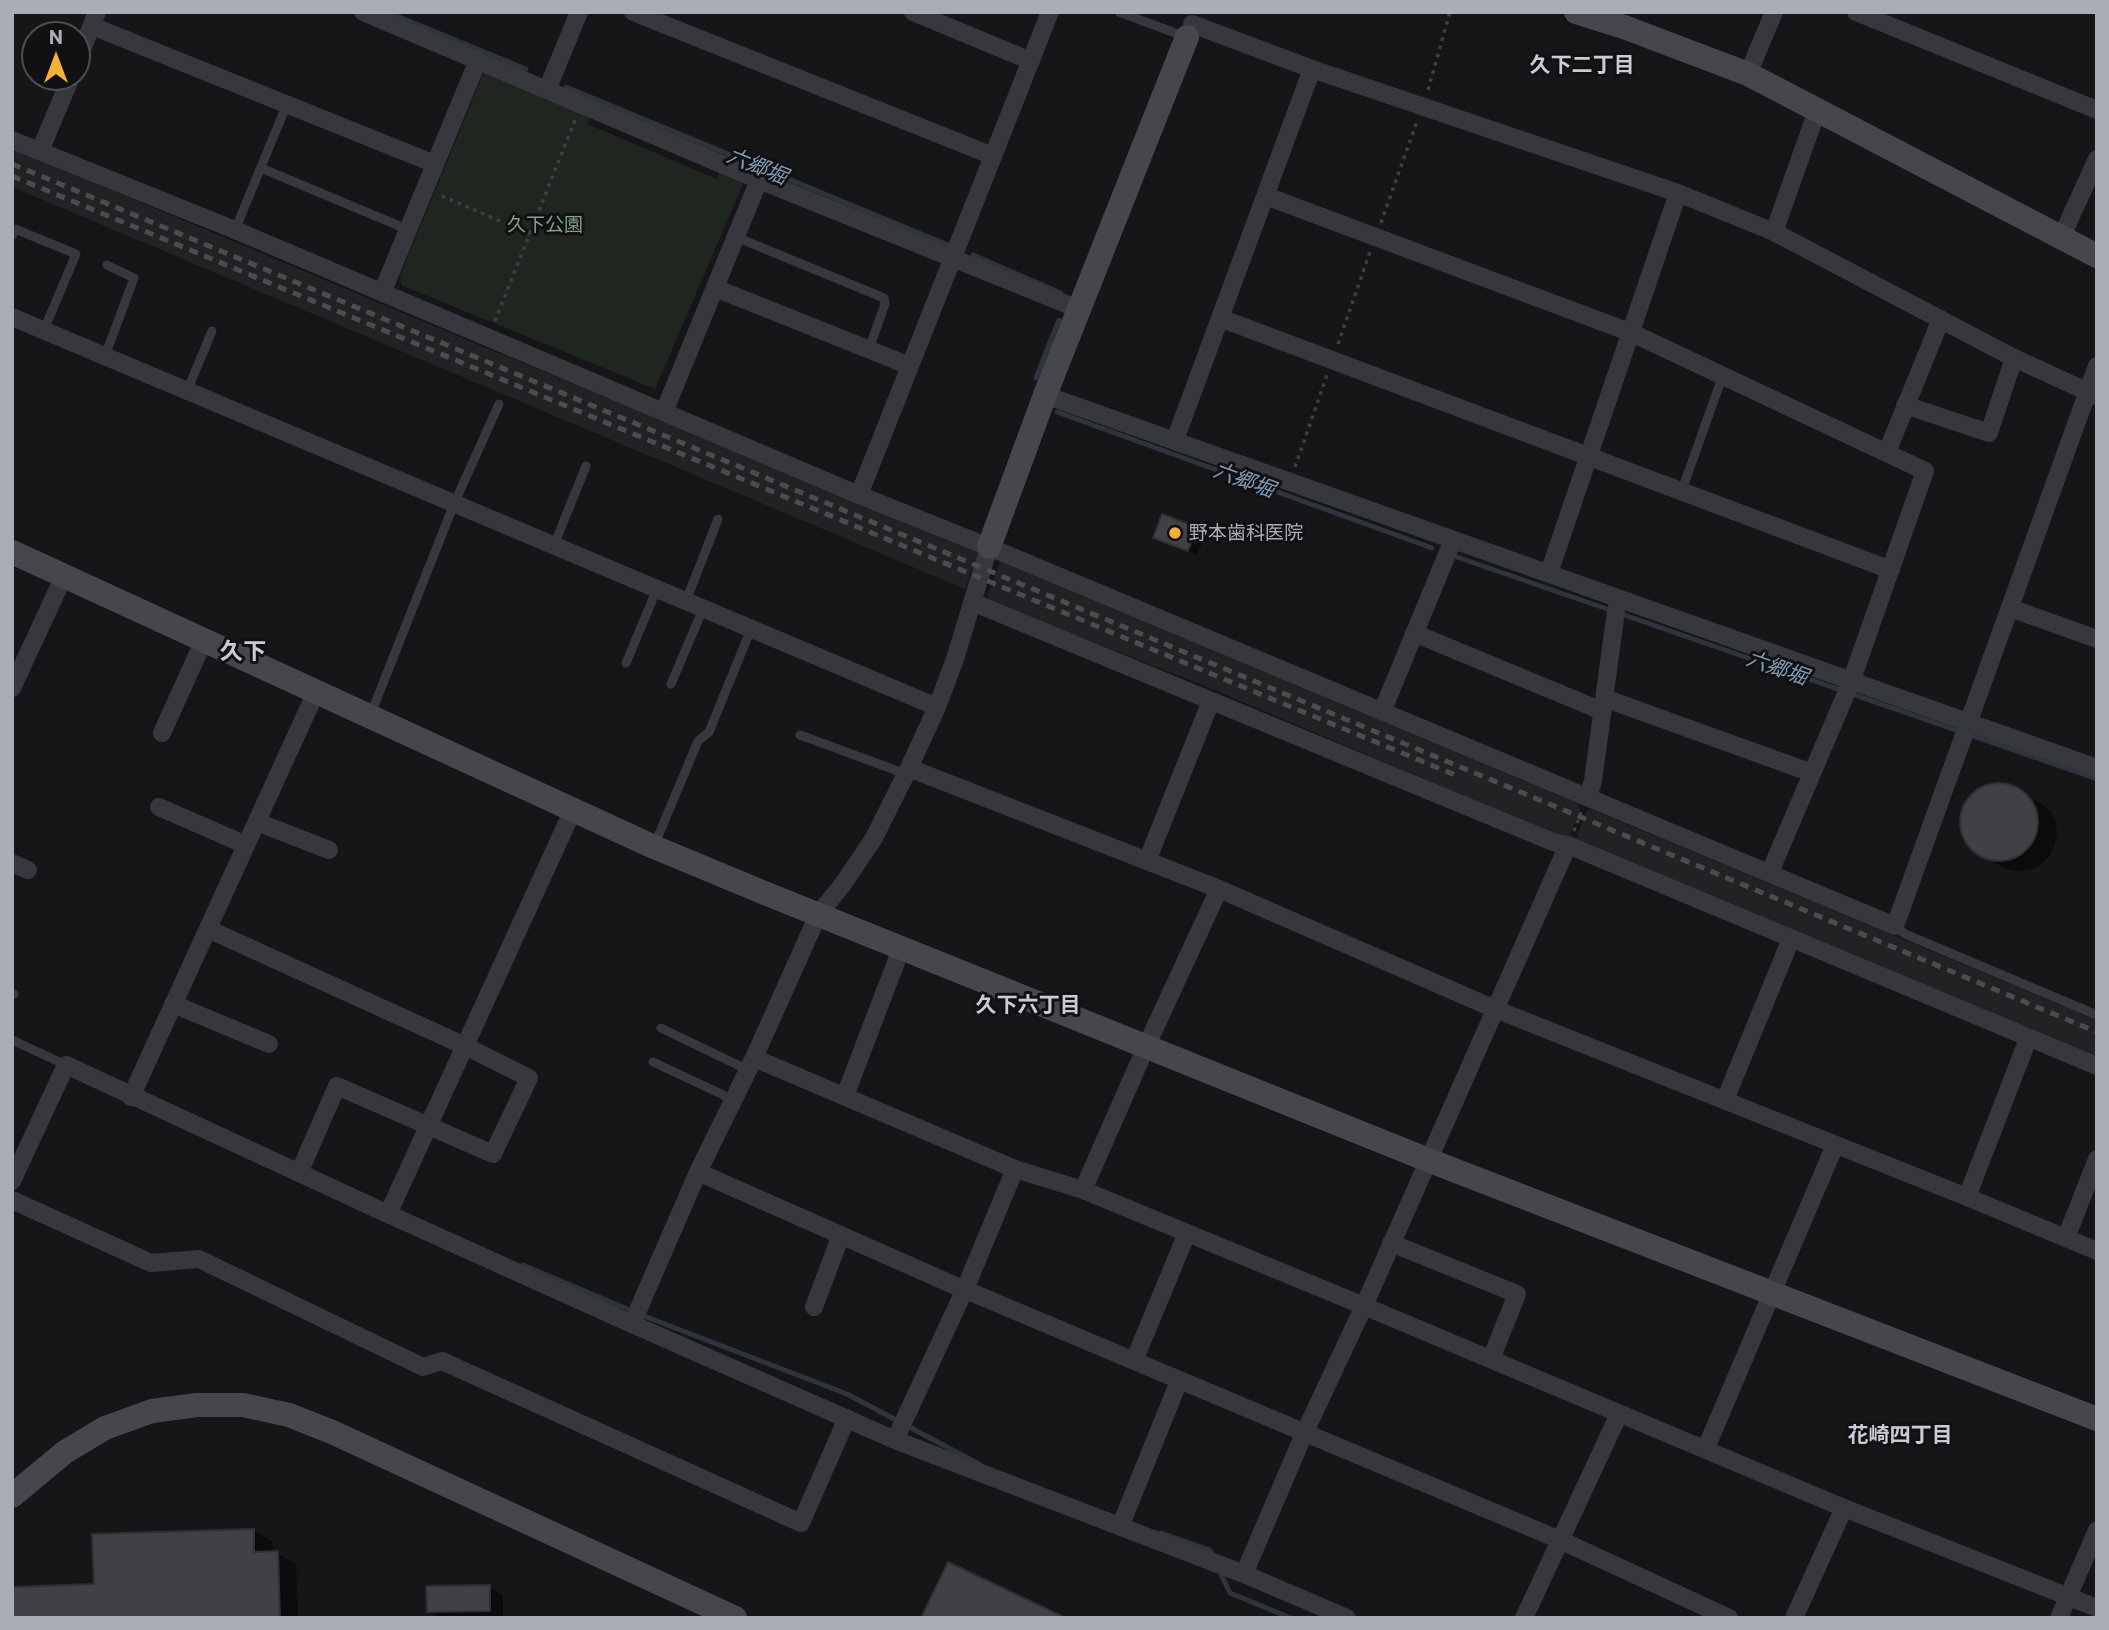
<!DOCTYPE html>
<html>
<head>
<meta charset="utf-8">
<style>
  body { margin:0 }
  #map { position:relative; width:2109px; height:1630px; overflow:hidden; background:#161618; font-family:Commissioner,sans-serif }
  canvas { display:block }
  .frame { position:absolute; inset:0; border:14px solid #a8adb8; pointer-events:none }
  .north { position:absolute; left:21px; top:21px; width:70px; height:70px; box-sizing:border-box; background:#111113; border:2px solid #4d4f55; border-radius:50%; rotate:0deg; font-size:19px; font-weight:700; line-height:28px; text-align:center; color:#a8adb8 }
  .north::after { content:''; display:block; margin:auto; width:24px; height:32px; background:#f2b134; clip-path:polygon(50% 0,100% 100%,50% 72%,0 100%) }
</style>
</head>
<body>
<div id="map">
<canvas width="2109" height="1630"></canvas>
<div class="frame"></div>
<div class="north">N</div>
</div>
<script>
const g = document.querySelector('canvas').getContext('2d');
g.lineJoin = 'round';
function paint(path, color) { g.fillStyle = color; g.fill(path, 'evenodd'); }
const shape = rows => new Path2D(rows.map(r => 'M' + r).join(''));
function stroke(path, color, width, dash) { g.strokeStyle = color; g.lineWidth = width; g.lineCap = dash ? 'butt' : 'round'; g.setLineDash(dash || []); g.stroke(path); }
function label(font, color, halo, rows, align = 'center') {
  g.font = font + ' Commissioner,"Noto Sans JP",sans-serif'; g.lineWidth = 6; g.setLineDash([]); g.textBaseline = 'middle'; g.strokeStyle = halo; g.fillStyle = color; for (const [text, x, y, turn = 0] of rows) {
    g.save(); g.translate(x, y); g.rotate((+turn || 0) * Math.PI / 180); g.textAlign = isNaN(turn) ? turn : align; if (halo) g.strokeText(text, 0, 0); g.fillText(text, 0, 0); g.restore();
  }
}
const built = shape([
  [12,148,474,343,978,550,965,589,12,187],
  [1000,561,1577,803,1580,809,1569,836,1565,839,1210,688,986,600],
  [1590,809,2097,1020,2097,1057,1576,839,1586,812]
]);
const green = shape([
  [484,72,590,116,587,124,717,179,720,172,744,182,655,389,401,285,400,276]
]);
const shadow = shape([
  [1163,516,1206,533,1197,555,1155,538],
  [1999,784,2011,786,2042,804,2051,812,2056,823,2057,835,2054,847,2048,858,2039,866,2028,870,2016,871,2004,868,1973,849,1965,839,1961,827,1962,814,1967,802,1975,793,1986,786],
  [253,1530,272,1541,273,1553,277,1553,296,1564,298,1618,12,1618,96,1585],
  [489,1587,503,1595,503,1618,440,1618,429,1611]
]);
const stream = shape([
  [387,12,526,69],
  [566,87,948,245],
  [973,255,1061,293],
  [1036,378,1059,320],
  [1057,412,1432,548],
  [1457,557,2097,779],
  [523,1265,644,1316,847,1394,979,1464],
  [1161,1533,1210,1550,1214,1558],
  [1219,1570,1230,1593,1291,1618]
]);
const building = shape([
  [1162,514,1197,527,1188,551,1153,538,1162,514],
  '1960 822a39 39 0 1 1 78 0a39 39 0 1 1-78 0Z',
  [254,1529,254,1552,278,1551,280,1618,12,1618,12,1587,94,1584,92,1534,254,1529],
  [948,1562,1066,1618,921,1618,948,1562],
  [490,1585,490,1611,427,1612,426,1586,490,1585]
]);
const path = shape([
  [1428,90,1450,12],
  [442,196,530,234],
  [1381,223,1417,121],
  [495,321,575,120],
  [1338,344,1370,252],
  [1295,467,1327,375],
  [1574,831,1581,812]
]);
const lane = shape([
  [1119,12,1186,37],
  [261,168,409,230],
  [235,230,287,104],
  [12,236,15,229,76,254,44,330],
  [736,237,884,298,885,304,869,349],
  [105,356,134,278,107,265],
  [187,391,212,331],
  [1682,490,1723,375],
  [554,545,586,466],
  [686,601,718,519],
  [626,663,657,589],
  [671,684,703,609],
  [370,716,454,504,499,404],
  [800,735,906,774],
  [654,846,698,741,709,732,751,629],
  [1895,926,1905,934,2097,1015],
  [12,993,14,994],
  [661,1028,748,1070],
  [12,1040,66,1065],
  [653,1062,734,1100]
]);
const street = shape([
  [363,12,759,180,1081,310],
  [633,12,993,156],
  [913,12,1031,61],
  [1856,12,2097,110],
  [1192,24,1312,69,1678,193,1774,232,2014,358,2097,396],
  [92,26,435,164],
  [77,62,97,12],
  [1748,74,1774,12],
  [547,90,579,12],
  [12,140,235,230,859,495,989,547,1895,926,2097,366],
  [40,151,71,77],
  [1266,196,1632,333,1925,471,1851,682,1770,872],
  [1774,232,1818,108],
  [2061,238,2097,159],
  [715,288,910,366],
  [382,293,478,60],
  [12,317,937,707],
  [1220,318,1891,570],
  [1045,395,2097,768],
  [1905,405,1989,433,2014,358],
  [664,412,759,180],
  [1175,440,1312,69],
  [1887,452,1941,319],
  [859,495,1050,12],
  [1549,573,1678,193],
  [972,602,1553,842,1568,845,2097,1066],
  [2010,608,2097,639],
  [1414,633,1602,711],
  [12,688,64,576],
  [1604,698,1812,773],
  [1382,712,1453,540],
  [162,733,204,640],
  [909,768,1219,889,1495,1009,1967,1197,2097,1251],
  [1588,797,1593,781,1616,611,1620,599],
  [159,807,246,845],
  [573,810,388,1214,632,1324,895,1440,1244,1574,1347,1618],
  [257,822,329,850],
  [1147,861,1211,701],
  [12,863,28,870],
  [208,929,465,1046,529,1078,493,1154,337,1086,299,1173],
  [173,1004,269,1044],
  [754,1058,1015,1169,1083,1190,1364,1306,1844,1508,2097,1608],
  [845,1096,901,949],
  [131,1097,316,692],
  [1725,1100,1791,939],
  [698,1172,949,1283,1560,1540,1729,1618],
  [12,1181,66,1065,388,1214],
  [1083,1190,1146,1047,1219,889],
  [1967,1197,2028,1039],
  [12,1200,151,1263,199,1259,423,1367,442,1361,801,1523,847,1418],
  [2066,1238,2097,1159],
  [1391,1243,1517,1294,1491,1359],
  [814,1307,841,1235],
  [632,1324,698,1172,754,1058,818,915,843,884,874,838,909,768,937,707,955,659,989,547],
  [1134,1361,1187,1233],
  [895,1440,965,1289,1015,1169],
  [1706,1448,1835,1145],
  [1120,1527,1179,1381],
  [1244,1574,1304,1434,1364,1306,1568,845],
  [1524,1618,1619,1414],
  [1794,1618,1844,1508],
  [2059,1618,2097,1530]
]);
const secondary = shape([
  [1576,12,1624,27,1748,74,2097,256],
  [989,547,1045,395,1187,37],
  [12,552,654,847,767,894,1428,1160,2097,1419],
  [12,1496,65,1452,105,1428,152,1411,197,1405,243,1405,289,1415,332,1432,735,1618]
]);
const rail = shape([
  [12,164,2097,1032],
  [12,176,1460,777]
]);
const markers = [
  [1175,533,7,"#f2b134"]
];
const parkNames = [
  ["久下公園",545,225]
];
const poiNames = [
  ["野本歯科医院",1189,533]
];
const neighbourhoodNames = [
  ["久下二丁目",1582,65],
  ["久下六丁目",1028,1005],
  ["花崎四丁目",1900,1435]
];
const waterNames = [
  ["六郷堀",757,166,22],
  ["六郷堀",1244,480,20],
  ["六郷堀",1777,668,19]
];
const quarterNames = [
  ["久下",243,651]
];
paint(built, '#222225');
paint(green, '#1e261f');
paint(shadow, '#0007');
stroke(stream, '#2c353c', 5);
paint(building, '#404145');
stroke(building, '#303034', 2);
stroke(path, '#3d3f44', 3.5, [3.5, 5]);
stroke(lane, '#37383d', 9);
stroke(street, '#37383d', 18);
stroke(secondary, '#45474d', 24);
stroke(rail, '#4a4c52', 5, [9, 7]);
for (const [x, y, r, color] of markers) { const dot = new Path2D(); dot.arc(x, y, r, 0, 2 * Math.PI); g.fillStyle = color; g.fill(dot); stroke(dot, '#111113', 2.5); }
label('19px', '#7fa381', '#111113', parkNames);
label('19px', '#a8adb8', '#111113', poiNames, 'left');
label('bold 21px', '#c9ccd4', '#111113', neighbourhoodNames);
label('italic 21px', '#7f9bb3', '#111113', waterNames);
label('bold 23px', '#c9ccd4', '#111113', quarterNames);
</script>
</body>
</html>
